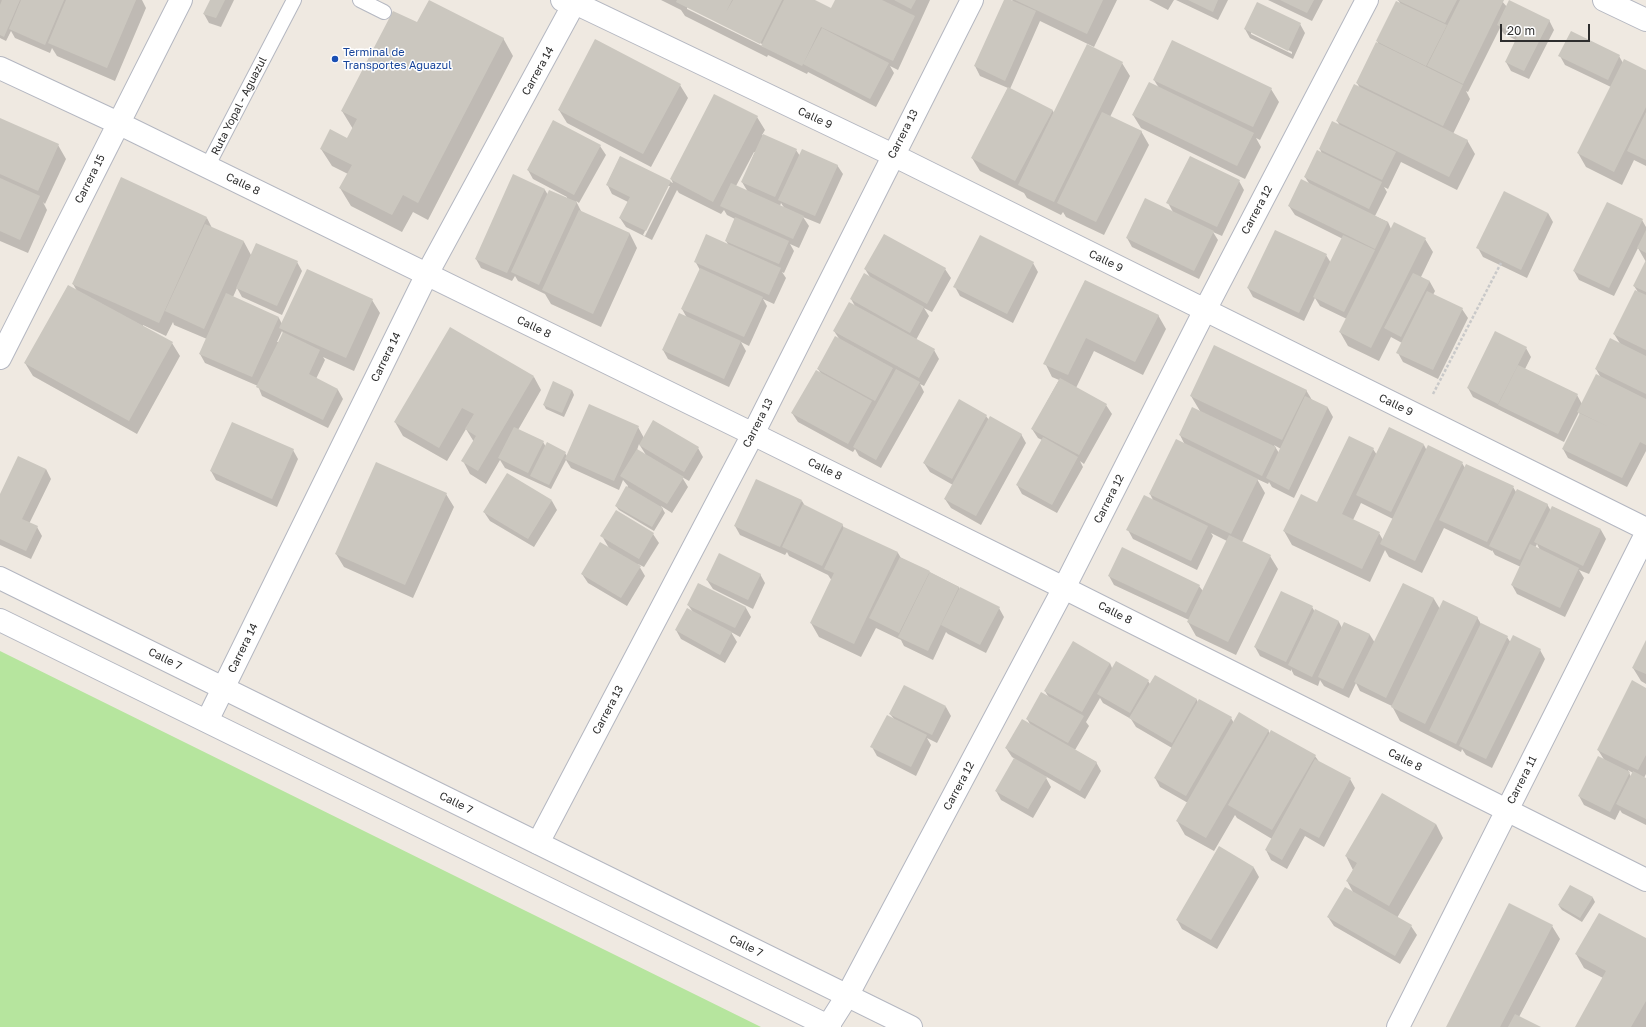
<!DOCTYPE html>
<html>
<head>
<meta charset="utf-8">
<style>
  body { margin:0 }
  #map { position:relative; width:1646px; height:1027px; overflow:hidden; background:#efe9e1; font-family:"Golos Text",sans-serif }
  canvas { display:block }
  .scale { position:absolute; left:1500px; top:24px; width:90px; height:18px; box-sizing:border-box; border:2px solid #2e2e2e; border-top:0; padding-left:5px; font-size:12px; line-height:14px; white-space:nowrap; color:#2e2e2e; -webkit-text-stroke:3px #fff; paint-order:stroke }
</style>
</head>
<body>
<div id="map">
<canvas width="1646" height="1027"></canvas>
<div class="scale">20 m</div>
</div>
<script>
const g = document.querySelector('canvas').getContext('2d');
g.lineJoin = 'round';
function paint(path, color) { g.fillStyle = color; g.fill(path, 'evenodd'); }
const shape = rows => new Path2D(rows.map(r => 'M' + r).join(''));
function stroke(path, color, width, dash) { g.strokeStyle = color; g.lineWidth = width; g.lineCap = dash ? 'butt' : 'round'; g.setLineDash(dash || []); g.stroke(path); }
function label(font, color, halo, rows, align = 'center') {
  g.font = font + ' "Golos Text",sans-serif'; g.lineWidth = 3; g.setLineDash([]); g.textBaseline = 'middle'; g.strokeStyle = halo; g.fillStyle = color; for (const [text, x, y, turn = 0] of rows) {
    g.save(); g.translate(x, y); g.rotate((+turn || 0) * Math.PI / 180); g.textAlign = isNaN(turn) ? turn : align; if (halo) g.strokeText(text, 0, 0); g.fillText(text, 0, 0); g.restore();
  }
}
const green = shape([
  [0,651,451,874,761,1027,0,1027]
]);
const shadow = shape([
  [0,0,142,0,146,8,115,81,57,56,52,48,50,53,15,38,11,31,6,41,0,38],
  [211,0,234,0,221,27,209,23,204,14],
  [661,0,812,0,831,9,836,0,930,0,898,70,890,66,894,73,876,107,808,72,807,74,768,55,767,57,685,16,681,10],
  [687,7,764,45,764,47,687,9],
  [1005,0,1013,2,1012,0,1117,0,1094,47,1040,21,1010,89,1053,111,1054,113,1122,63,1130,76,1110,117,1141,131,1149,145,1104,235,1066,217,1063,212,1061,215,1027,198,1024,193,980,171,972,158,1008,88,980,76,975,66],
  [1149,0,1174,0,1168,10],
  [1176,0,1228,0,1218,20],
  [1268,0,1323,0,1312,21],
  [1398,0,1501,0,1507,7,1549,20,1554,30,1529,79,1511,71,1506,62,1516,40,1504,34,1500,28,1468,92,1466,91,1470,99,1453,134,1467,140,1475,154,1457,190,1401,162,1388,189,1384,187,1387,192,1375,216,1388,222,1391,229,1425,239,1433,252,1421,277,1430,282,1435,291,1433,295,1462,309,1468,318,1438,379,1403,362,1398,353,1402,343,1391,337,1379,361,1348,346,1340,332,1347,319,1320,306,1315,298,1304,321,1253,297,1248,288,1326,255,1331,263,1343,239,1295,215,1289,206,1310,185,1305,177,1322,154,1320,149,1340,126,1337,121,1360,88,1357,83,1379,45,1377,41,1400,3],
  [417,24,503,38,513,56,428,220,413,212,402,232,351,206,340,188,348,174,332,166,321,149,347,139,353,129,342,111],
  [1300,24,1305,33,1293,59,1250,38,1245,29],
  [1251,32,1292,52,1292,54,1251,34],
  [1560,56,1619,56,1623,63,1646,71,1646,166,1634,160,1622,185,1586,167,1578,153,1611,87,1565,65],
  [1154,80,1271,89,1279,102,1260,140,1256,138,1261,147,1245,179,1141,128,1133,115,1159,88],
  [680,85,688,98,651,167,567,123,559,110],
  [757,117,765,130,762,135,796,150,800,156,837,165,843,174,820,224,803,217,809,226,799,248,790,244,794,251,784,273,782,272,786,278,774,304,763,299,767,306,749,346,741,342,746,351,729,387,668,359,663,350,687,318,682,309,700,270,695,261,729,246,726,241,735,219,727,215,724,210,721,214,679,193,677,190,652,240,626,227,620,218,628,202,612,194,607,184,620,157,673,183,671,179],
  [754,152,755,152,742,182,748,192,736,186],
  [668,186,670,186,645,236,643,235],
  [781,203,785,209,780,206],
  [0,119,58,145,66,159,45,204,43,202,47,210,28,253,0,241],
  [600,146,606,155,579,203,576,201,582,213,630,234,637,248,601,327,551,304,545,294,518,281,515,276,512,281,481,268,476,259,513,176,545,190,548,195,567,198,567,197,533,179,528,170],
  [1239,181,1244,190,1222,236,1213,232,1218,240,1199,279,1132,247,1127,238,1173,212,1168,203],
  [1548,213,1553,222,1527,278,1483,257,1478,248],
  [207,218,212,228,244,242,251,255,297,262,302,271,282,315,242,297,237,288,233,297,279,318,282,324,372,300,380,313,354,371,323,357,325,360,316,379,338,390,343,399,328,428,262,396,258,386,205,363,200,354,207,339,174,325,173,322,166,336,143,325,143,327,172,343,180,356,137,434,33,376,25,363,77,291,73,284],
  [282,331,283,333,279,342,277,342],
  [1642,220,1646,227,1646,262,1638,248,1614,296,1579,280,1574,271],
  [885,236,945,269,951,278,932,312,924,308,929,316,916,340,934,350,939,359,924,386,920,384,924,392,881,468,859,456,855,449,853,452,798,422,792,413,822,375,818,369,840,340,834,331,855,306,851,299,870,277,865,269],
  [1646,262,1646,451,1627,487,1568,458,1563,449,1580,415,1579,412,1564,442,1473,397,1468,388,1526,348,1531,357,1525,369,1577,395,1582,404,1601,378,1596,369,1621,345,1614,334,1638,292,1634,286],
  [1033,263,1038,272,1013,323,960,296,955,287],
  [1085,281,1158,315,1166,329,1143,375,1094,351,1076,388,1106,405,1112,414,1084,464,1080,461,1083,467,1057,513,1022,494,1017,485,1042,440,1038,438,1032,429,1059,380,1052,377,1045,363],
  [534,377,541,390,518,430,543,442,546,447,565,453,567,456,638,427,644,438,698,448,703,457,689,481,682,477,688,487,672,513,661,506,665,513,654,531,619,510,616,506,628,486,623,480,619,490,571,468,566,460,551,489,505,468,500,460,486,484,470,474,463,461,474,442,466,429,447,461,403,436,395,422],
  [639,444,646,455,637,450],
  [572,390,574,395,564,417,546,409,544,405],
  [1306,390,1312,400,1328,408,1333,417,1294,498,1272,487,1269,482,1268,484,1257,479,1265,493,1242,542,1270,556,1278,569,1236,655,1196,636,1188,622,1189,620,1114,585,1109,576,1199,586,1203,591,1227,541,1211,533,1213,536,1197,570,1133,539,1128,530,1154,502,1150,494,1185,445,1180,435,1200,411,1191,396],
  [1274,445,1281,449,1279,453],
  [986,416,989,420,1021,434,1026,443,981,525,951,508,945,499,953,485,930,472,924,463],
  [1424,445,1427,451,1462,463,1465,468,1513,487,1516,492,1547,504,1551,511,1553,507,1601,530,1606,539,1589,574,1579,570,1584,578,1565,617,1517,594,1512,585,1521,567,1495,555,1492,550,1492,551,1444,528,1422,573,1389,557,1385,550,1370,582,1292,545,1284,531,1317,503,1373,449,1377,455],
  [1361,503,1393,519,1383,540,1379,533,1353,520],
  [1537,544,1540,550,1535,548],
  [293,450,298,459,277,507,216,480,211,471],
  [46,469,51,479,29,524,37,527,42,536,31,559,0,545,0,496],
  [446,494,454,507,413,598,344,567,336,554],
  [552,501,557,510,534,547,490,521,484,512],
  [802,501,805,506,842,524,844,528,898,553,901,558,959,587,960,590,999,608,1004,617,986,653,948,634,946,632,933,660,904,646,901,640,876,628,861,657,819,637,811,623,832,581,828,575,789,556,787,552,785,555,740,535,735,526],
  [653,534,659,543,644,567,638,564,645,576,627,606,588,583,582,574,609,548,602,536],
  [760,574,765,583,753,609,713,589,707,580],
  [699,584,746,608,751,617,740,637,731,632,737,642,725,663,681,639,676,630,693,612,688,605],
  [1403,584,1434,599,1440,609,1477,617,1481,624,1507,637,1511,643,1540,650,1545,659,1492,768,1466,755,1462,749,1461,752,1400,721,1392,706,1360,691,1356,683,1349,698,1324,686,1320,680,1318,686,1294,675,1291,669,1291,671,1260,656,1255,647,1312,607,1315,612,1316,611,1339,622,1342,628,1345,623,1370,635,1375,643],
  [1646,643,1646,684,1641,681,1633,668],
  [1110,663,1112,668,1148,681,1150,684,1155,676,1197,700,1198,703,1231,718,1234,723,1268,730,1270,734,1315,756,1320,763,1350,779,1355,788,1324,847,1305,836,1287,869,1271,860,1266,850,1272,839,1237,818,1235,815,1214,851,1185,835,1177,821,1188,803,1160,787,1155,778,1172,748,1136,727,1131,719,1103,703,1100,698,1086,722,1089,726,1075,750,1096,762,1101,771,1085,799,1045,776,1051,787,1033,818,1001,800,996,791,1015,759,1012,757,1006,748,1030,724,1027,719,1049,698,1045,691],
  [1646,689,1646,774,1644,778,1646,779,1646,825,1622,813,1620,810,1615,820,1584,805,1579,796,1605,761,1598,750],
  [1628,770,1633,773,1631,777],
  [946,707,951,716,937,743,927,738,931,745,916,776,877,756,872,747,894,719,890,714],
  [1436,824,1443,838,1397,918,1411,926,1417,935,1400,964,1334,926,1328,917,1353,892,1347,881,1353,870,1346,856],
  [1219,847,1254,868,1259,877,1217,949,1182,929,1177,920],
  [1570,887,1593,898,1595,902,1582,922,1562,910,1559,906],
  [1552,926,1560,939,1519,1017,1539,1027,1447,1027],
  [1646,940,1646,1027,1576,1027,1603,978,1584,968,1576,954]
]);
const building = shape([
  [2,0,20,0,4,37,0,35,0,5],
  [21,0,64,0,45,45,9,29],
  [66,0,136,0,107,68,48,43],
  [210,0,225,0,216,18,203,14],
  [429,0,504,38,418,203,403,195,392,215,339,188,352,165,320,149,330,129,347,138,357,119,341,111,393,11,417,22],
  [677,0,732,0,726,12,733,0,782,0,760,44,676,2],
  [784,0,815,0,831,8,835,0,882,0,915,16,893,61,821,27,802,66,761,46],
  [894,0,916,0,911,9],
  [1004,0,1011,0,1036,11,1005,81,974,66],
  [1015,0,1103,0,1087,34],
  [1188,0,1218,0,1213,12],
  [1280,0,1314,0,1307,13],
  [1397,0,1457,0,1445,23],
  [1460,0,1504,0,1463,84,1427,66],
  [1509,0,1550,20,1524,71,1505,62,1518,35,1497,25],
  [1396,1,1447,25,1426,66,1376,41],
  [1257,2,1301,23,1288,51,1244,29],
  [822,28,889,63,870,99,803,64],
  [1571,31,1620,55,1608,80,1558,56],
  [595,39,681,84,643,154,558,110],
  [1172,40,1272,88,1253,127,1153,80],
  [1376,42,1463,85,1443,126,1356,83],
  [1087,44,1123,62,1054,202,1018,185],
  [1624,59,1646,70,1646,107,1614,172,1577,153],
  [1149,82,1254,133,1237,166,1132,115],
  [1354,84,1468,140,1449,177,1336,121],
  [1008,87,1053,110,1015,181,971,158],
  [714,94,758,116,713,202,670,179],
  [1102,112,1142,131,1096,222,1057,203],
  [1646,112,1646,160,1627,151],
  [0,118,59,144,38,191,0,174],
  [553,120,601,145,574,195,527,170],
  [1332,121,1396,152,1382,180,1319,149],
  [763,134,797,149,775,197,741,182],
  [802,149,838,165,815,216,778,200],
  [1317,150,1382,182,1369,209,1304,177],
  [620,156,671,181,646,231,619,218,630,197,606,185],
  [1190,156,1240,180,1217,227,1166,203],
  [513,174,545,189,507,273,475,259],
  [121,177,207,217,159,323,117,304,133,269,117,304,72,284],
  [0,178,40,196,20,240,0,231],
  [1301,179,1388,222,1375,249,1288,206],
  [731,183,804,216,793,239,720,206],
  [549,190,577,202,539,285,511,272],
  [1504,191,1548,213,1521,270,1476,248],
  [1145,198,1214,231,1194,271,1126,238],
  [1607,202,1643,219,1609,288,1573,271],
  [579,210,630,233,593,314,542,290],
  [735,217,789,241,779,264,725,241],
  [1394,222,1426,238,1371,348,1339,332],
  [205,224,244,241,204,329,165,311],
  [1275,230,1327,254,1299,313,1247,288],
  [1646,230,1646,253,1637,248],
  [706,234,781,268,769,295,694,262],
  [884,234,946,268,927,304,864,269],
  [980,235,1034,262,1007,314,953,287],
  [1343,235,1375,250,1344,312,1313,297],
  [256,243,298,261,277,306,236,288],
  [1646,260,1646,292,1633,286],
  [700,268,763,297,744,337,681,309],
  [307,269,373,299,346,358,279,328],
  [864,273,924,307,910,333,850,299],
  [1413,273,1430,281,1401,337,1384,328],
  [1085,280,1159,315,1135,362,1086,338,1068,375,1043,364],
  [68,285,173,342,129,421,24,363],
  [1635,290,1646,295,1646,350,1613,334],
  [1427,291,1463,308,1433,370,1396,353],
  [226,293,279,317,252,377,199,354],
  [849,302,935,349,919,378,833,331],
  [679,313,741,341,724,379,662,350],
  [450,327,534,376,478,471,461,461,476,436,465,429,474,414,462,408,439,448,394,422],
  [1495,331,1527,347,1498,404,1467,388],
  [283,332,320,350,309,374,338,389,323,420,256,387],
  [835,336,893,368,875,401,817,369],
  [1610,338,1646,356,1646,394,1595,369],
  [1214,345,1307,390,1282,440,1190,396],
  [1518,365,1578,394,1558,434,1498,405],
  [896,369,920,382,876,460,853,447],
  [816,370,872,401,848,444,791,413],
  [1596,374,1646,399,1646,445,1640,442,1622,478,1562,449,1580,413,1611,428,1577,412],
  [1060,378,1107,404,1079,455,1031,429],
  [553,381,572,390,562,413,543,405],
  [1305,396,1328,407,1289,490,1266,478],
  [959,399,987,415,952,479,923,463],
  [589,404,639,426,614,481,565,459],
  [1192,407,1276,447,1262,476,1179,435],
  [990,416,1022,434,976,516,944,499],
  [653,420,699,447,684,472,639,445],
  [232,422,294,449,272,499,210,471],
  [514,427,544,441,528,473,498,458],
  [1389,427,1424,444,1391,512,1356,495],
  [1349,436,1374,448,1342,514,1380,532,1362,569,1283,531,1301,494,1317,502],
  [1043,437,1078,457,1052,505,1016,485],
  [1176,439,1258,479,1231,534,1149,494],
  [547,442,566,452,549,485,530,476],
  [1428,445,1463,462,1415,561,1380,544],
  [637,449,684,477,667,504,620,476],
  [18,456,46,469,22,519,38,526,26,551,0,539,0,494],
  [376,462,447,493,405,585,335,554],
  [1466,464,1514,486,1487,542,1439,520],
  [507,473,552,500,528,539,483,512],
  [756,479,802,500,780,547,734,526],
  [626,486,663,508,652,527,615,506],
  [1517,489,1548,504,1520,560,1489,546],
  [1144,495,1208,526,1191,561,1126,530],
  [803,504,843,524,822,566,782,547],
  [1552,506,1601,529,1583,566,1534,542],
  [616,510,654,533,639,559,600,536],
  [844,527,898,552,854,644,810,623,834,573,824,569],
  [1229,535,1271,555,1228,642,1187,622],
  [600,542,641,566,621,598,581,574],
  [1530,544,1579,568,1560,608,1511,585],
  [1122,547,1200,585,1186,613,1108,576],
  [719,553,761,574,748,600,706,580],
  [900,557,930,571,899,633,869,618],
  [930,572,959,587,928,651,898,637],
  [698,583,746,607,735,628,687,605],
  [1403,583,1434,598,1386,698,1354,682],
  [960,587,1000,607,980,645,941,625],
  [1281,591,1313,606,1286,662,1254,647],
  [1443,600,1478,617,1425,724,1391,707],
  [687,608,732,632,720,655,675,630],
  [1315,609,1339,621,1312,677,1288,665],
  [1344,622,1370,634,1343,689,1318,677],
  [1481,623,1508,636,1456,744,1429,731],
  [1513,635,1541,649,1486,759,1459,746],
  [1646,640,1646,674,1632,668],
  [1073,641,1110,663,1082,712,1044,691],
  [1116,661,1149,680,1130,713,1097,694],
  [1155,675,1197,699,1172,743,1129,718],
  [1632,680,1646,688,1646,755,1638,770,1597,750],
  [904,685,946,706,932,735,889,714],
  [1041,692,1084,716,1068,743,1026,719],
  [1199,699,1232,717,1186,796,1154,778],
  [1239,712,1269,730,1206,838,1176,821],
  [887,715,927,735,911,767,870,747],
  [1022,719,1097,762,1080,791,1005,748],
  [1271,730,1316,755,1272,830,1228,805],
  [1598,756,1630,772,1610,812,1578,796],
  [1014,758,1047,777,1028,809,995,791],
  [1315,759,1351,778,1319,838,1300,828,1282,860,1265,850],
  [1633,771,1646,778,1646,819,1616,804],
  [1382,793,1436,824,1389,906,1346,881,1357,863,1345,856],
  [1219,846,1254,867,1211,940,1176,920],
  [1570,885,1593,897,1580,918,1558,905],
  [1345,887,1412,925,1395,956,1327,917],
  [1509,903,1553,925,1500,1027,1446,1027],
  [1599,913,1646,938,1646,1001,1631,1027,1575,1027,1606,971,1575,954],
  [1515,1014,1541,1027,1508,1027]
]);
const path = shape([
  [1433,394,1501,263]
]);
const service = shape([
  [360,0,384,12],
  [200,163,207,167,294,0]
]);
const minor = shape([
  [562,0,575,3,893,155,1646,529],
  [0,68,118,123,753,434,1064,588,1646,880],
  [0,358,181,0],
  [207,721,427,274,576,0],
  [538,843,753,434,972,0],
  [828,1026,847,996,1064,588,1205,310,1367,0],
  [1398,1027,1646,534]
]);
const tertiary = shape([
  [1604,0,1646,20]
]);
const secondary = shape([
  [0,578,911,1027],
  [0,620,830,1027]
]);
const markers = [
  [335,59,4,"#1a4fb4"]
];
const transitNames = [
  ["Terminal de",343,53],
  ["Transportes Aguazul",343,66]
];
const streetNames = [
  ["Carrera 14",538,71,-61],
  ["Ruta Yopal - Aguazul",239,106,-63],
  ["Calle 9",815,118,25],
  ["Carrera 13",903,134,-63],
  ["Carrera 15",90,179,-63],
  ["Calle 8",243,184,26],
  ["Carrera 12",1257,210,-62],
  ["Calle 9",1106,261,26],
  ["Calle 8",534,327,26],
  ["Carrera 14",386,357,-64],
  ["Calle 9",1396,405,26],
  ["Carrera 13",758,423,-63],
  ["Calle 8",825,469,26],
  ["Carrera 12",1109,499,-63],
  ["Calle 8",1115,613,27],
  ["Carrera 14",243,648,-64],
  ["Calle 7",165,659,26],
  ["Carrera 13",608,710,-62],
  ["Calle 8",1405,760,27],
  ["Carrera 11",1522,780,-63],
  ["Carrera 12",959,786,-62],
  ["Calle 7",456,803,26],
  ["Calle 7",746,946,26]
];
paint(green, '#b6e59e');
paint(shadow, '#0003');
paint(building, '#cbc7bf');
stroke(service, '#b4b7c1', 16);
stroke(minor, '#b4b7c1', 24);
stroke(tertiary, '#b4b7c1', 24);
stroke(secondary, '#b4b7c1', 24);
stroke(path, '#c9c9c9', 2.5, [3, 2]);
stroke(service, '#fff', 14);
stroke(minor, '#fff', 22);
stroke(tertiary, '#fff', 22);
stroke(secondary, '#fff', 22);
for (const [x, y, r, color] of markers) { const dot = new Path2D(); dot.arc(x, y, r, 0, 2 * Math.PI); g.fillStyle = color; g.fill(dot); stroke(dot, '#fff', 1.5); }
label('11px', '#164399', '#fff', transitNames, 'left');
label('11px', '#2e2e2e', '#fff', streetNames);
</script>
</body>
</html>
